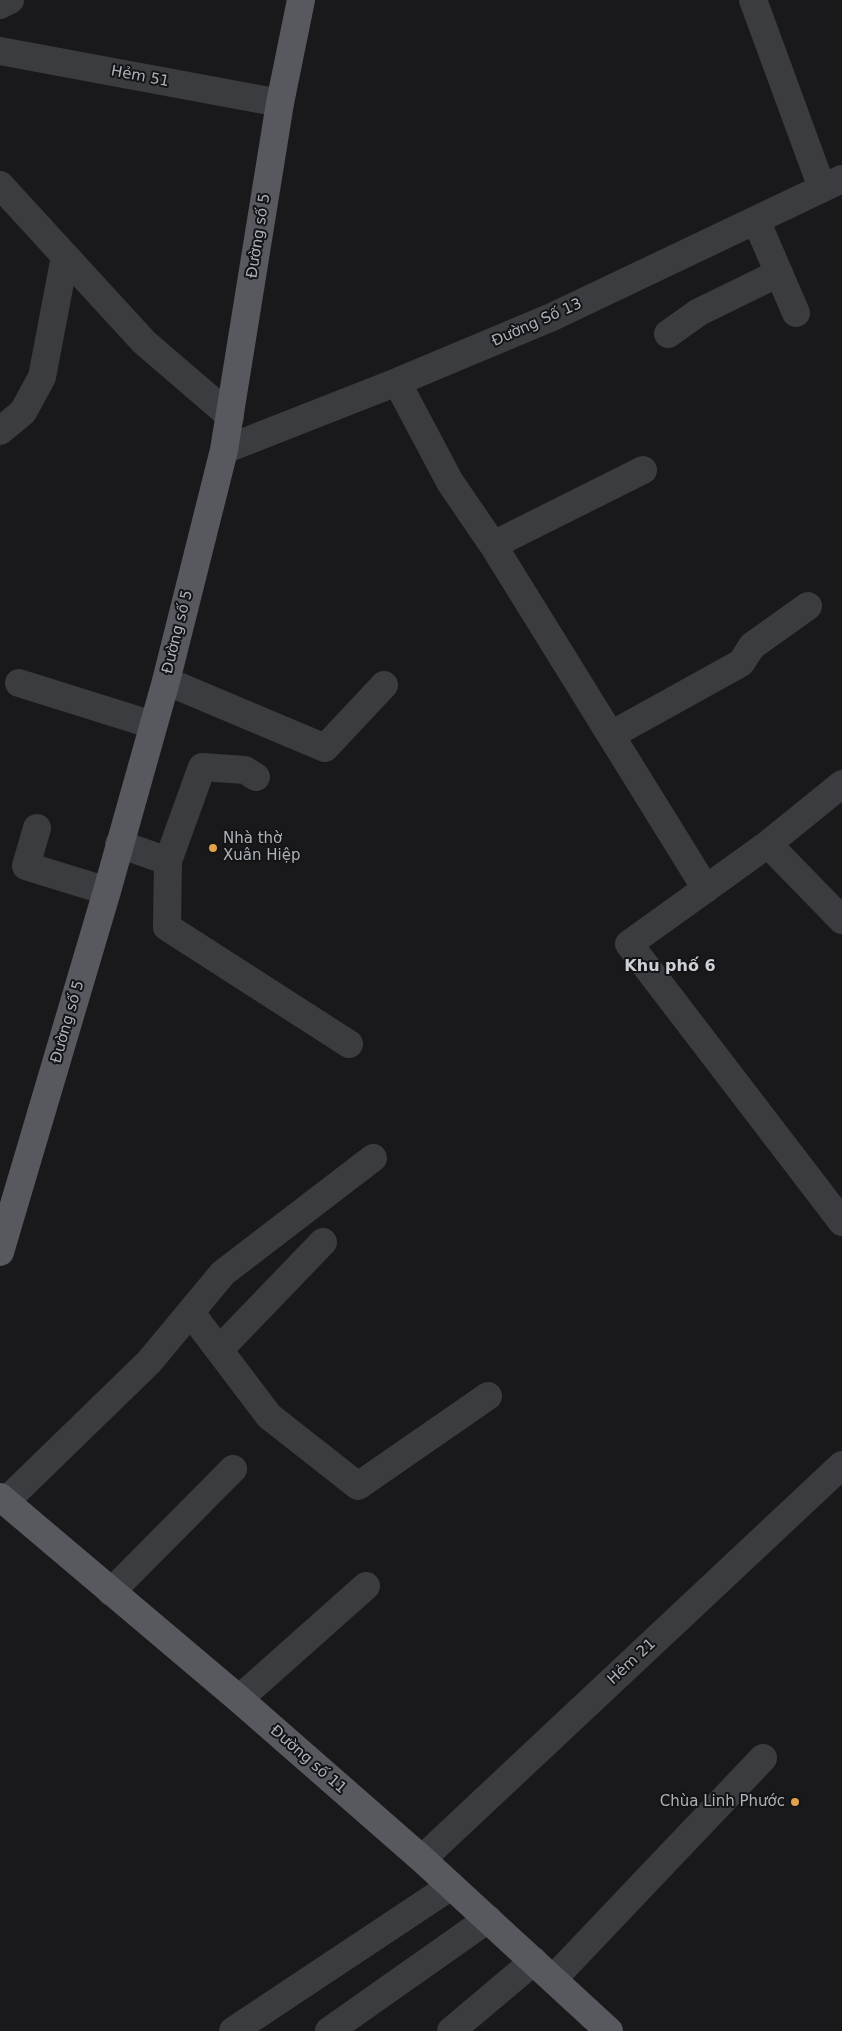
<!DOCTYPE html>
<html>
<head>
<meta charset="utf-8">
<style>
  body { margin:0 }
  canvas { display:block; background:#19191b }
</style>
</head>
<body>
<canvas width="842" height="2031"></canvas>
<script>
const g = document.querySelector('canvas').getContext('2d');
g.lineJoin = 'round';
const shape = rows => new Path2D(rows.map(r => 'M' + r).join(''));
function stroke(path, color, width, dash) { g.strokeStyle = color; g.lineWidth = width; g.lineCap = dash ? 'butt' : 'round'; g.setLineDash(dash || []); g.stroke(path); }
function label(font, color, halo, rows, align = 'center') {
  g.font = font + ' "DejaVu Sans",sans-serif'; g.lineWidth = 4; g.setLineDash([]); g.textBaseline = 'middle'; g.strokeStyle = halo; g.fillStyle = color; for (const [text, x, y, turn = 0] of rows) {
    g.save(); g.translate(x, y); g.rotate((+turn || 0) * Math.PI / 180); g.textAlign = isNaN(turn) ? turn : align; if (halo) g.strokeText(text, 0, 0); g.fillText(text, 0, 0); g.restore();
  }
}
const minor = shape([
  [753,0,822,188],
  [0,5,10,0],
  [0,51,280,103],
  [0,185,144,342,230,416],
  [756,220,796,313],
  [668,334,699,312,779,273],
  [397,382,450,482,493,545,706,889],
  [0,431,23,412,42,377,65,256],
  [224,450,397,382,552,317,842,179],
  [493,545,643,470],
  [166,681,325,748,384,685],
  [19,683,153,725],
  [611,735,741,663,752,646,808,606],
  [842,784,768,844,629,944,842,1222],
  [37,828,26,866,107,891],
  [119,844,168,861,202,767,245,770,256,777],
  [768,844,842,920],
  [168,861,167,927,349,1044],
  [191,1313,269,1416,358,1486,488,1396],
  [219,1350,323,1242],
  [5,1502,149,1362,223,1273,373,1158],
  [111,1592,233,1469],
  [239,1699,366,1586],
  [422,1859,842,1465],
  [553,1979,763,1758],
  [233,2031,451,1886],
  [329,2031,488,1919],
  [451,2031,534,1961]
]);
const major = shape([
  [0,1252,107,891,166,681,224,450,280,103,301,0],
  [0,1497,239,1699,422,1859,609,2031]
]);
const markers = [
  [213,848,5,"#e3a149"],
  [795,1802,5,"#e3a149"]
];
const streetNames = [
  ["Hẻm 51",140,77,11],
  ["Đường số 5",259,236,-81],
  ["Đường Số 13",537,323,-24],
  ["Đường số 5",178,632,-76],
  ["Đường số 5",68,1022,-74],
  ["Hẻm 21",632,1662,-43],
  ["Đường số 11",308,1760,41]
];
const poiNames = [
  ["Nhà thờ",223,839],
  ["Xuân Hiệp",223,856],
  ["Chùa Linh Phước",785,1802,"right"]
];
const neighbourhoodNames = [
  ["Khu phố 6",670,967]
];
stroke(minor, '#3a3c40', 28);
stroke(major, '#57595e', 28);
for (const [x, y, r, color] of markers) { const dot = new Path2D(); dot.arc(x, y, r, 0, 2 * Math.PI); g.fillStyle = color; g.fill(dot); stroke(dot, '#141416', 2); }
label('15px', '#acb2b9', '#141416', streetNames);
label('15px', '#acb2b9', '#141416', poiNames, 'left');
label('bold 16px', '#cdd0d6', '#141416', neighbourhoodNames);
</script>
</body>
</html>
